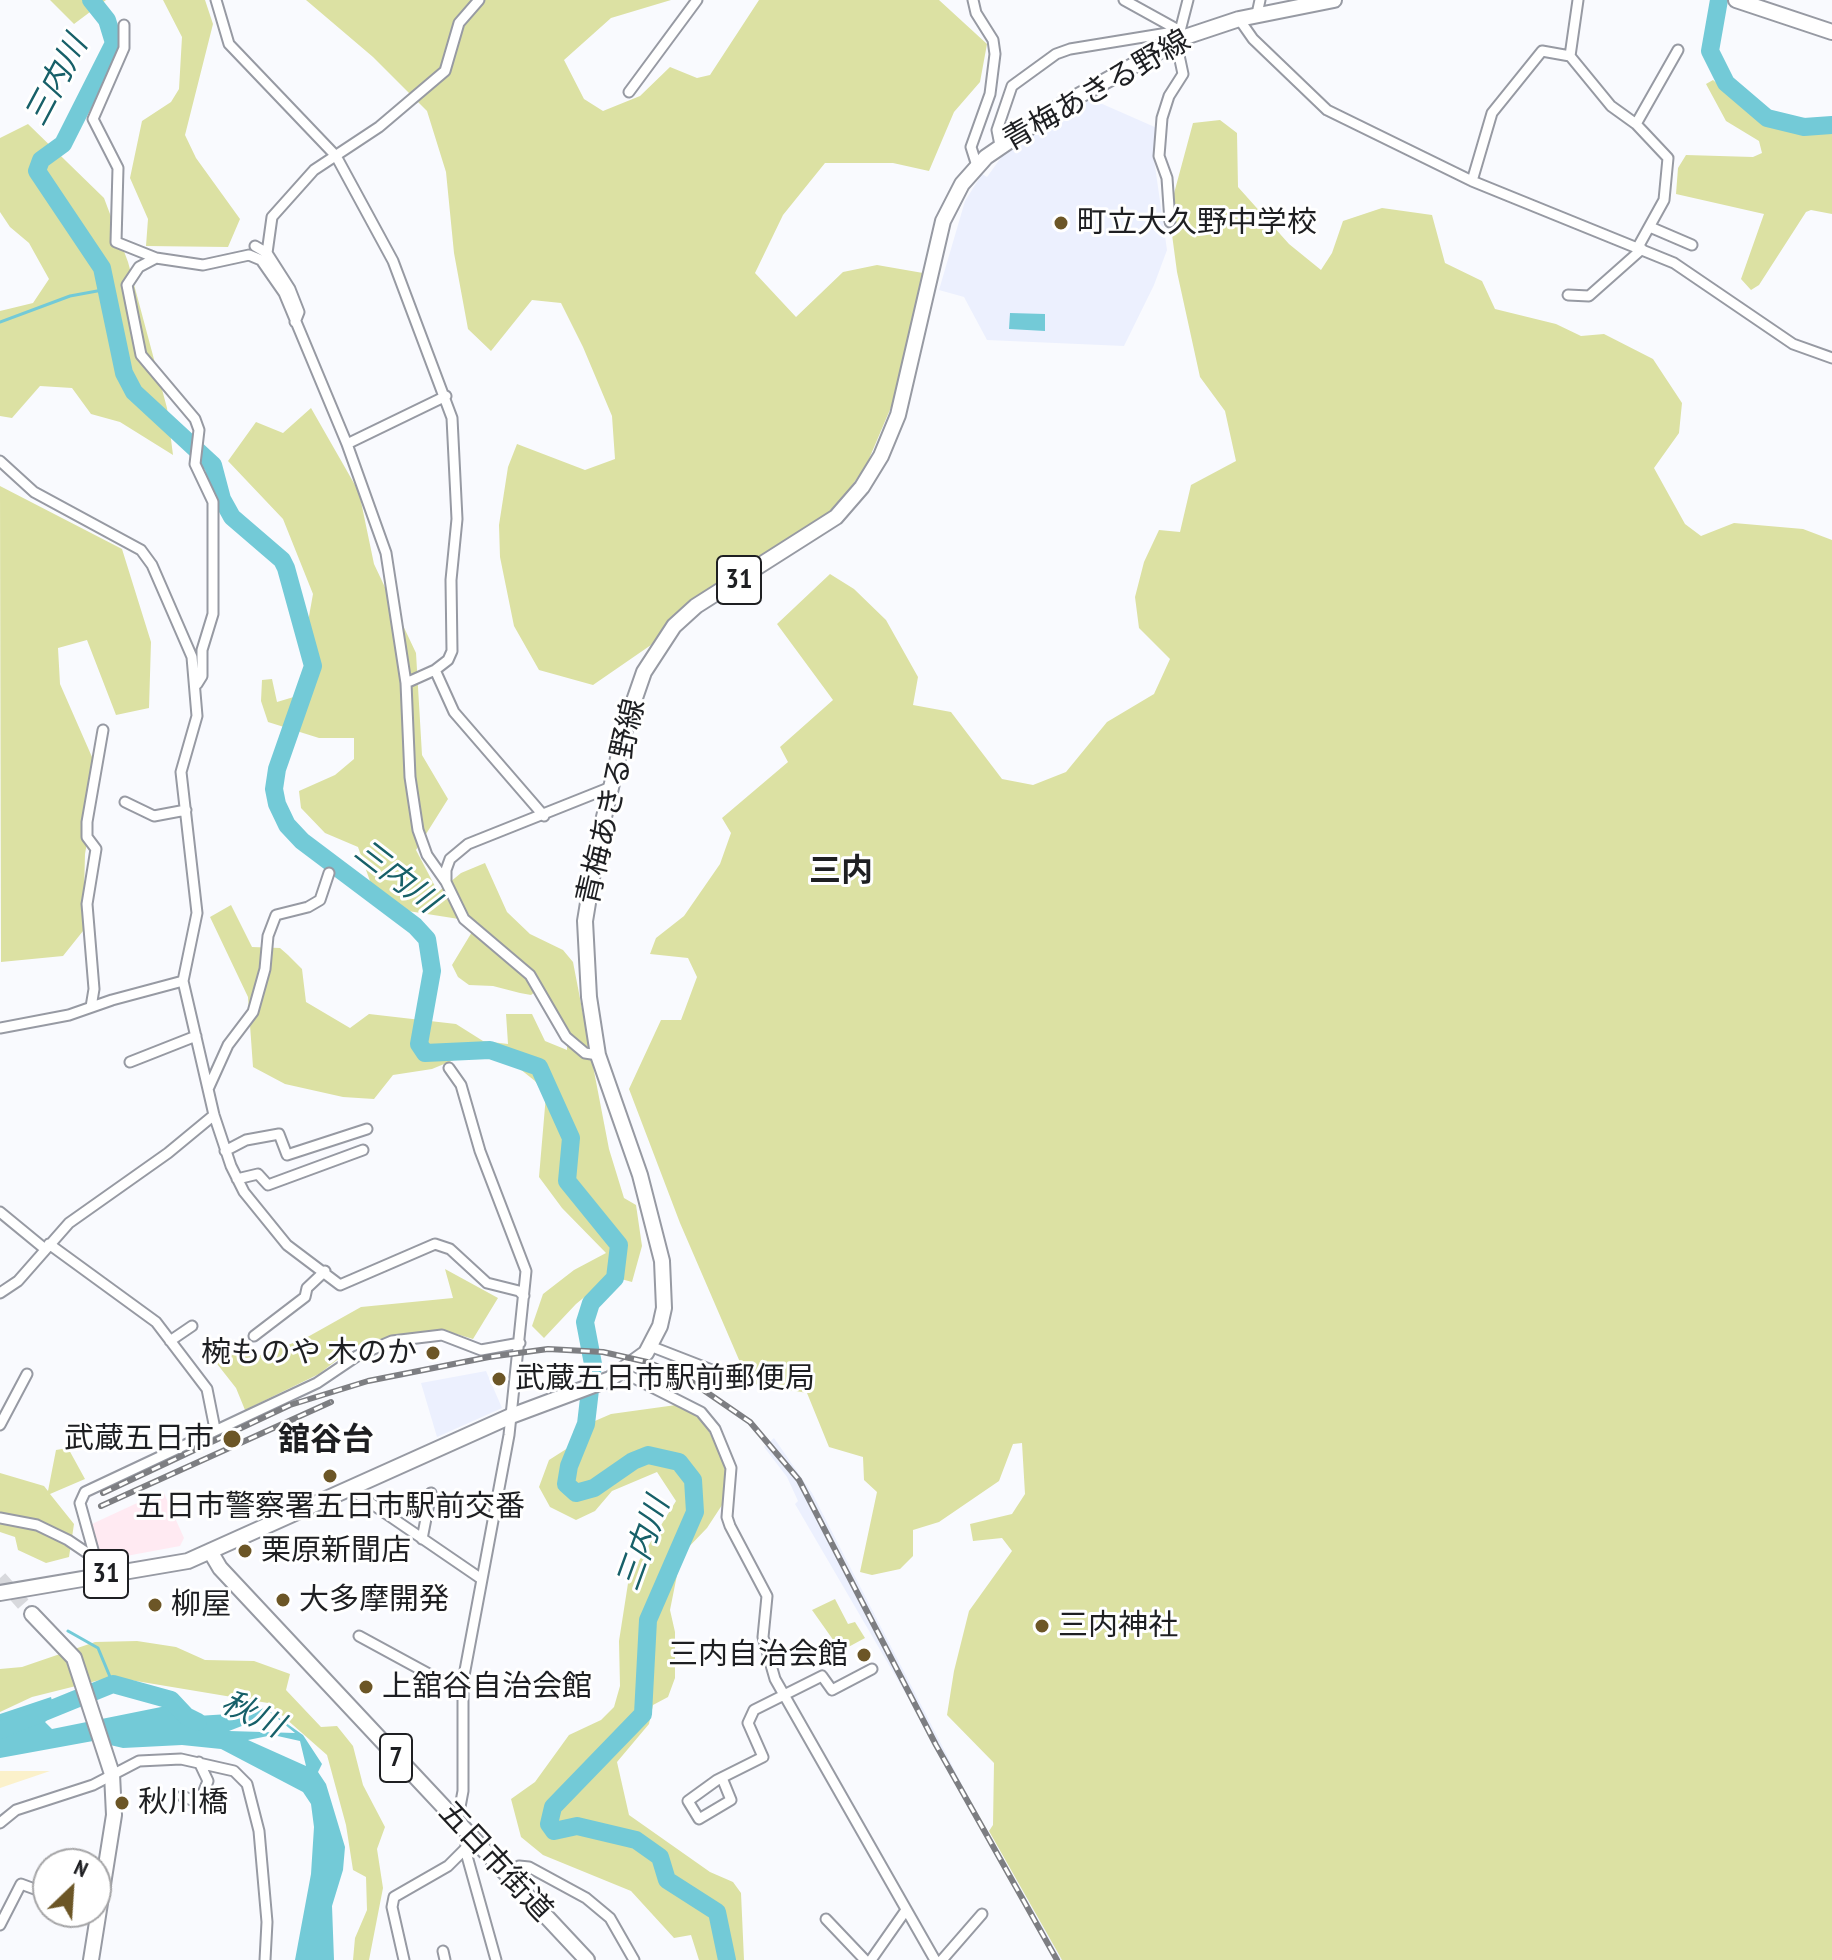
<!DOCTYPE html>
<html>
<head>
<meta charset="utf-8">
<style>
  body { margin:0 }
  #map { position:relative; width:1832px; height:1960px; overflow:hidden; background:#f9fafe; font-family:"PT Sans Narrow",sans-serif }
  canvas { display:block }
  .north { position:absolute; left:32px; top:1848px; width:80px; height:80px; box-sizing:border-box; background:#fff; border:2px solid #a5a5a7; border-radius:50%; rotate:25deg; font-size:22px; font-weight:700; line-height:32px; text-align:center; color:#1e1f22 }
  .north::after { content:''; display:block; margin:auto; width:28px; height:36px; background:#6c5626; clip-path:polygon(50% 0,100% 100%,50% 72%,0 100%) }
</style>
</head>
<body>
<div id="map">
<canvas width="1832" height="1960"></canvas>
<div class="north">N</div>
</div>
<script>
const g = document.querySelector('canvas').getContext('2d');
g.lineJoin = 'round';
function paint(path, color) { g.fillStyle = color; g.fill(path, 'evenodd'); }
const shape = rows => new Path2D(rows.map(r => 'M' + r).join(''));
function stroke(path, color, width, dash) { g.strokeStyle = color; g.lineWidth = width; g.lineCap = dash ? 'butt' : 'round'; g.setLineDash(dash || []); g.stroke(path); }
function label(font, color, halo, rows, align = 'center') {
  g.font = font + ' "PT Sans Narrow","Noto Sans JP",sans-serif'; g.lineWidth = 6; g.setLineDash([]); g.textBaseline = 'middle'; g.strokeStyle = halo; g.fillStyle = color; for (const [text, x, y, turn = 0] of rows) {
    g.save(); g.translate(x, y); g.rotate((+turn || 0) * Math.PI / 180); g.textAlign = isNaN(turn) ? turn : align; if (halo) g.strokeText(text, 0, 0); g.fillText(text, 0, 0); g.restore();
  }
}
const commercial = shape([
  [163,1491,184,1538,180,1546,110,1559,100,1555,91,1526,94,1523]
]);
const built = shape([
  [1091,99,1157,128,1153,152,1167,250,1154,285,1124,346,987,340,964,297,939,290,965,201,982,174,987,177,1005,152],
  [486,1371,502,1408,437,1437,421,1383],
  [774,1438,812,1493,972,1804,1062,1960,1054,1960,917,1713,795,1504,798,1501,787,1477,764,1447]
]);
const green = shape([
  [50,0,106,0,74,24],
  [163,0,205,0,213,24,185,135,196,158,240,219,228,247,146,246,148,219,130,178,142,121,171,102,179,89,182,37],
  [306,0,671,0,611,18,564,60,584,99,603,111,640,96,670,67,697,78,710,75,759,0,939,0,987,44,980,82,954,112,929,171,893,163,825,163,783,215,755,273,796,317,843,272,877,265,923,273,892,405,866,466,834,510,682,609,651,645,593,685,539,670,514,626,500,557,499,525,508,467,517,444,585,470,615,459,612,416,583,347,561,303,532,300,491,351,468,329,454,253,446,172,427,111,373,57],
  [1713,80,1757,118,1817,129,1832,128,1832,214,1811,210,1806,212,1759,285,1751,290,1741,279,1764,214,1676,194,1678,168,1686,155,1753,157,1762,153,1759,141,1726,121,1706,84],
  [1220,120,1237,133,1238,187,1289,244,1321,270,1332,253,1343,221,1382,208,1432,215,1445,263,1482,281,1495,309,1556,324,1581,336,1604,334,1653,359,1682,403,1679,433,1654,468,1685,524,1701,536,1734,523,1803,529,1832,540,1832,1960,1062,1960,989,1831,993,1825,994,1763,947,1715,954,1671,969,1611,1012,1551,1002,1538,973,1541,970,1524,1012,1514,1025,1494,1022,1443,1013,1444,999,1481,939,1522,913,1530,913,1556,900,1569,872,1575,860,1572,877,1492,864,1480,863,1457,829,1447,807,1393,749,1383,680,1223,629,1089,661,1020,681,1020,697,977,688,958,650,954,656,938,684,916,720,864,731,833,722,818,788,762,780,747,833,700,777,624,830,574,854,589,886,620,918,677,913,705,951,712,1002,779,1033,785,1066,772,1107,722,1154,694,1170,659,1139,628,1135,597,1144,562,1159,530,1180,532,1191,485,1236,461,1225,411,1200,377,1177,272,1169,212,1193,123],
  [28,124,104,198,128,262,167,408,173,455,120,422,91,414,72,388,40,386,12,418,0,416,0,311,33,303,49,279,29,243,10,227,0,212,0,138],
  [311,408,359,492,374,564,416,653,422,755,448,799,416,850,438,892,461,873,485,863,507,912,530,934,563,950,573,962,609,1149,624,1198,636,1205,642,1246,632,1282,610,1276,576,1304,544,1338,532,1326,543,1294,574,1270,606,1253,562,1208,539,1177,546,1095,535,1081,505,1057,473,1052,432,1069,393,1075,374,1099,343,1097,285,1084,253,1067,248,997,210,917,231,905,252,947,280,948,288,955,302,969,306,1002,350,1028,369,1014,456,1024,483,1041,508,1044,506,1014,532,1014,545,1041,567,1050,567,1028,539,989,531,995,520,993,493,986,469,985,458,977,452,965,478,922,408,911,371,884,358,847,325,833,301,808,299,791,335,775,354,759,354,738,319,738,268,722,261,701,262,680,272,679,277,702,307,693,306,633,313,594,283,519,228,461,256,422,283,433],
  [0,486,122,549,151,642,149,708,116,715,87,640,58,648,60,684,99,773,85,854,83,931,63,956,1,962],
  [445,1269,498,1298,473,1339,443,1330,355,1346,319,1374,245,1410,236,1388,214,1360,236,1345,252,1358,304,1339,361,1307,453,1298],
  [676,1405,704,1420,726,1469,724,1502,707,1528,681,1555,670,1610,675,1632,675,1678,668,1697,653,1705,649,1724,617,1762,629,1815,710,1872,733,1882,741,1893,744,1960,699,1960,691,1935,674,1938,631,1891,543,1855,521,1837,511,1799,535,1782,569,1735,601,1720,614,1707,620,1686,619,1641,629,1577,676,1501,657,1472,612,1491,595,1511,576,1520,550,1507,539,1487,549,1460,571,1446,574,1430,611,1414],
  [68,1448,85,1479,50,1494,74,1524,69,1557,46,1563,18,1550,15,1537,0,1532,0,1473,44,1486,48,1491,56,1450],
  [835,1599,848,1624,855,1622,865,1638,841,1651,812,1610],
  [137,1641,176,1647,205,1660,254,1661,290,1674,286,1690,321,1727,337,1726,353,1746,363,1785,385,1827,377,1849,383,1888,369,1960,353,1960,355,1938,367,1910,366,1877,353,1870,346,1825,327,1755,268,1703,112,1677,32,1697,0,1712,0,1669,22,1667,95,1642]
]);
const sand = shape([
  [0,1771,50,1771,0,1788]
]);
const water = shape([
  [1010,313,1045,314,1045,331,1009,329],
  [51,1697,55,1712,45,1722,52,1729,166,1706,197,1716,245,1713,265,1708,303,1735,322,1764,318,1772,326,1784,345,1847,343,1870,332,1906,334,1960,295,1960,311,1874,314,1827,311,1804,303,1792,221,1749,182,1745,123,1748,93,1741,0,1758,0,1714],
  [260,1713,271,1713,295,1733,229,1731,252,1722],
  [273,1735,300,1741,306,1766,248,1740]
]);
const stream = shape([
  [0,322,70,296,108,289],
  [68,1631,98,1648,113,1684]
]);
const river = shape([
  [91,0,107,20,114,43,63,144,41,160,37,171,102,268,124,373,134,392,213,465,222,499,232,517,282,560,286,568,313,666,277,769,274,789,277,804,287,825,302,841,415,926,427,939,432,971,419,1044,425,1053,490,1050,539,1067,571,1138,567,1181,619,1245,615,1278,591,1303,585,1322,593,1364,586,1424,569,1466,566,1484,576,1493,594,1488,633,1461,648,1455,679,1462,693,1480,695,1512,648,1620,643,1714,553,1807,549,1824,554,1831,577,1826,636,1840,660,1857,667,1880,717,1912,727,1960],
  [1719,0,1710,51,1726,83,1767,118,1804,127,1832,125],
  [0,1730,113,1684,171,1700,186,1716,198,1722]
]);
const primaryTunnel = shape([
  [0,1578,32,1614]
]);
const minor = shape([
  [216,0,229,44,336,156,393,261,452,418,457,519,451,580,452,651,448,660,435,670,406,683],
  [973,0,976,13,993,40,995,54,990,94,971,147,977,166],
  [1124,0,1180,31],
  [1578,0,1570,56,1611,106,1636,124,1668,158,1664,200,1638,247],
  [1257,14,1260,0],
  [1239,19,1253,39,1327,110,1472,181,1674,263,1793,344,1832,358],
  [124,25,124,48,93,119,118,168,116,242,156,258],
  [629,92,697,0],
  [1636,124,1678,50],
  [1000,145,997,130,1012,86,1056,54,1070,49,1180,31,1188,0],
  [1472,181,1492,113,1542,51,1570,56],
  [1170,222,1167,178,1159,156,1162,118,1169,96,1183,74,1176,41],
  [1650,227,1692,245],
  [255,246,267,253,290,289,299,312,295,322],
  [267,253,272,217,314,170,379,127,445,71,459,23,479,0],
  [1568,295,1589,296,1642,249],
  [347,444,446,396],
  [0,461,34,492,141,550,152,565,192,657,197,716,181,772,197,913,183,981,214,1115,231,1166,244,1192,287,1245,340,1285,435,1244,450,1249,487,1283,519,1291,524,1296],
  [435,670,454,712,544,816],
  [197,684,202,676,202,650,213,614,213,502,195,464,199,430,195,419,141,355,127,285,139,267,156,258,203,265,249,255,261,260,284,293,347,444,386,553,406,683,410,777,418,830,427,855,446,882],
  [125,802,154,816,186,810],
  [91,1007,94,989,87,904,96,849,87,837,87,822,103,730],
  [0,1028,69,1015,112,1000,183,981],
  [598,1055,585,1053,566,1037,530,975,464,919,446,882,446,870,450,859,468,844,611,787],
  [130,1062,196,1036],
  [449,1068,461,1085,480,1151,526,1271,509,1435,463,1681,463,1791,457,1823],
  [209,1087,228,1045,253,1012,265,969,268,936,276,915,308,907,320,900,329,873],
  [225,1151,246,1140,279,1134,287,1155,367,1129],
  [237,1179,258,1174,268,1185,363,1150],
  [0,1212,45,1249],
  [49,1244,156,1322,207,1389,215,1429],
  [0,1293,18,1281,69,1223,168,1153,214,1115],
  [254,1336,305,1297,307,1288,325,1271],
  [170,1341,192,1326],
  [650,1346,740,1381],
  [624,1373,701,1412,715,1429,731,1468,727,1517,730,1526,767,1596,763,1637,775,1679,935,1960],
  [0,1425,27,1374],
  [350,1489,480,1578],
  [0,1518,37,1525,68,1540,96,1559],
  [422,1539,431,1493],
  [100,1575,80,1503,85,1492,317,1383,357,1356,392,1341,442,1335,481,1350,520,1343],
  [359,1636,462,1692],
  [722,1778,731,1800,699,1819,688,1801,717,1780,763,1757,748,1723,754,1710,822,1676,832,1690,872,1669],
  [182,1796,199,1803,208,1781,199,1762],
  [0,1823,16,1810,93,1785,139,1761,181,1759,234,1771,247,1784,259,1831,267,1922,265,1960],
  [465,1849,496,1960],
  [507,1875,519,1866,529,1867,586,1898,610,1918,634,1960],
  [826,1919,865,1960],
  [0,1925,21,1884,48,1894],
  [443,1951,445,1960],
  [404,1960,392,1907,394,1897,448,1866,465,1849,469,1836],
  [871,1960,906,1910],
  [942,1960,982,1914]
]);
const primary = shape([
  [1736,0,1832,32],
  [210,1551,220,1568,587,1960],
  [0,1593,188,1561,511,1416,610,1379,646,1353,660,1326,664,1308,662,1261,640,1175,598,1055,589,997,585,921,598,842,627,721,644,672,674,626,696,606,836,517,862,487,881,456,898,415,943,221,962,184,986,157,1062,105,1185,37,1239,19,1334,0],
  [32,1614,74,1658,112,1774,114,1815,91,1960]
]);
const rail = shape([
  [103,1493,290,1405,368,1381,489,1357,548,1349,603,1352,647,1362,686,1378,750,1422,799,1480,936,1745,1057,1960],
  [101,1506,331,1402]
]);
const markers = [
  [1061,223,8,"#6c5626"],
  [433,1353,8,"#6c5626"],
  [499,1379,8,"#6c5626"],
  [232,1439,10,"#6c5626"],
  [330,1476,8,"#6c5626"],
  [245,1551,8,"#6c5626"],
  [283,1600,8,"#6c5626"],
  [155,1605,8,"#6c5626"],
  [1042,1626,8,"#6c5626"],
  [864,1655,8,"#6c5626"],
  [366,1687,8,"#6c5626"],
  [122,1803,8,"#6c5626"]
];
const shields = [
  [739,580,44],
  [106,1574,44],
  [396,1758,32]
];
const shieldNames = [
  ["31",739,580],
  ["31",106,1574],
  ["7",396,1758]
];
const streetNames = [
  ["青梅あきる野線",1097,91,-30],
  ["青梅あきる野線",612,802,-77],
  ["五日市街道",495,1862,47]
];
const poiNames = [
  ["町立大久野中学校",1077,223],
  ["椀ものや 木のか",417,1353,"right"],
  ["武蔵五日市駅前郵便局",515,1379],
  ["武蔵五日市",214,1439,"right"],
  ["五日市警察署五日市駅前交番",330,1507,"center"],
  ["栗原新聞店",261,1551],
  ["大多摩開発",299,1600],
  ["柳屋",171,1605],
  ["三内神社",1058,1626],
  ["三内自治会館",848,1655,"right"],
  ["上舘谷自治会館",382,1687],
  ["秋川橋",138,1803]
];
const waterNames = [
  ["三内川",57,81,-62],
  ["三内川",396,877,38],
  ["三内川",644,1544,-70],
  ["秋川",252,1715,26]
];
const neighbourhoodNames = [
  ["三内",841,872],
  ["舘谷台",326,1441]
];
paint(commercial, '#ffeaf2');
paint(built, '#ecf0fe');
paint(green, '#dce1a3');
paint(sand, '#fbf1cb');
paint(water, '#73cad7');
stroke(stream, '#73cad7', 3);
stroke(river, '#73cad7', 18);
stroke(primaryTunnel, '#d8d9dd', 14, [14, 7]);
stroke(minor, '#979aa3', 13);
stroke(primary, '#979aa3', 18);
stroke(minor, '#fff', 9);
stroke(primary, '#fff', 14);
stroke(rail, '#7d7e82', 6);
stroke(rail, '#fff', 3, [9]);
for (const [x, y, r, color] of markers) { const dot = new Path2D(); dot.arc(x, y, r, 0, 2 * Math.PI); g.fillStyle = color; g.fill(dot); stroke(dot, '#fff', 3); }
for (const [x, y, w] of shields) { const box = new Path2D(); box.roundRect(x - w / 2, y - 24, w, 48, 6); g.fillStyle = '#fff'; g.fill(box); stroke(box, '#1e1f22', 2); }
label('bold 28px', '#1e1f22', null, shieldNames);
label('30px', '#1e1f22', '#fff', streetNames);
label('30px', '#1e1f22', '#fff', poiNames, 'left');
label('italic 32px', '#176069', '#fff', waterNames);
label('bold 32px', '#1e1f22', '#fff', neighbourhoodNames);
</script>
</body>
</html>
